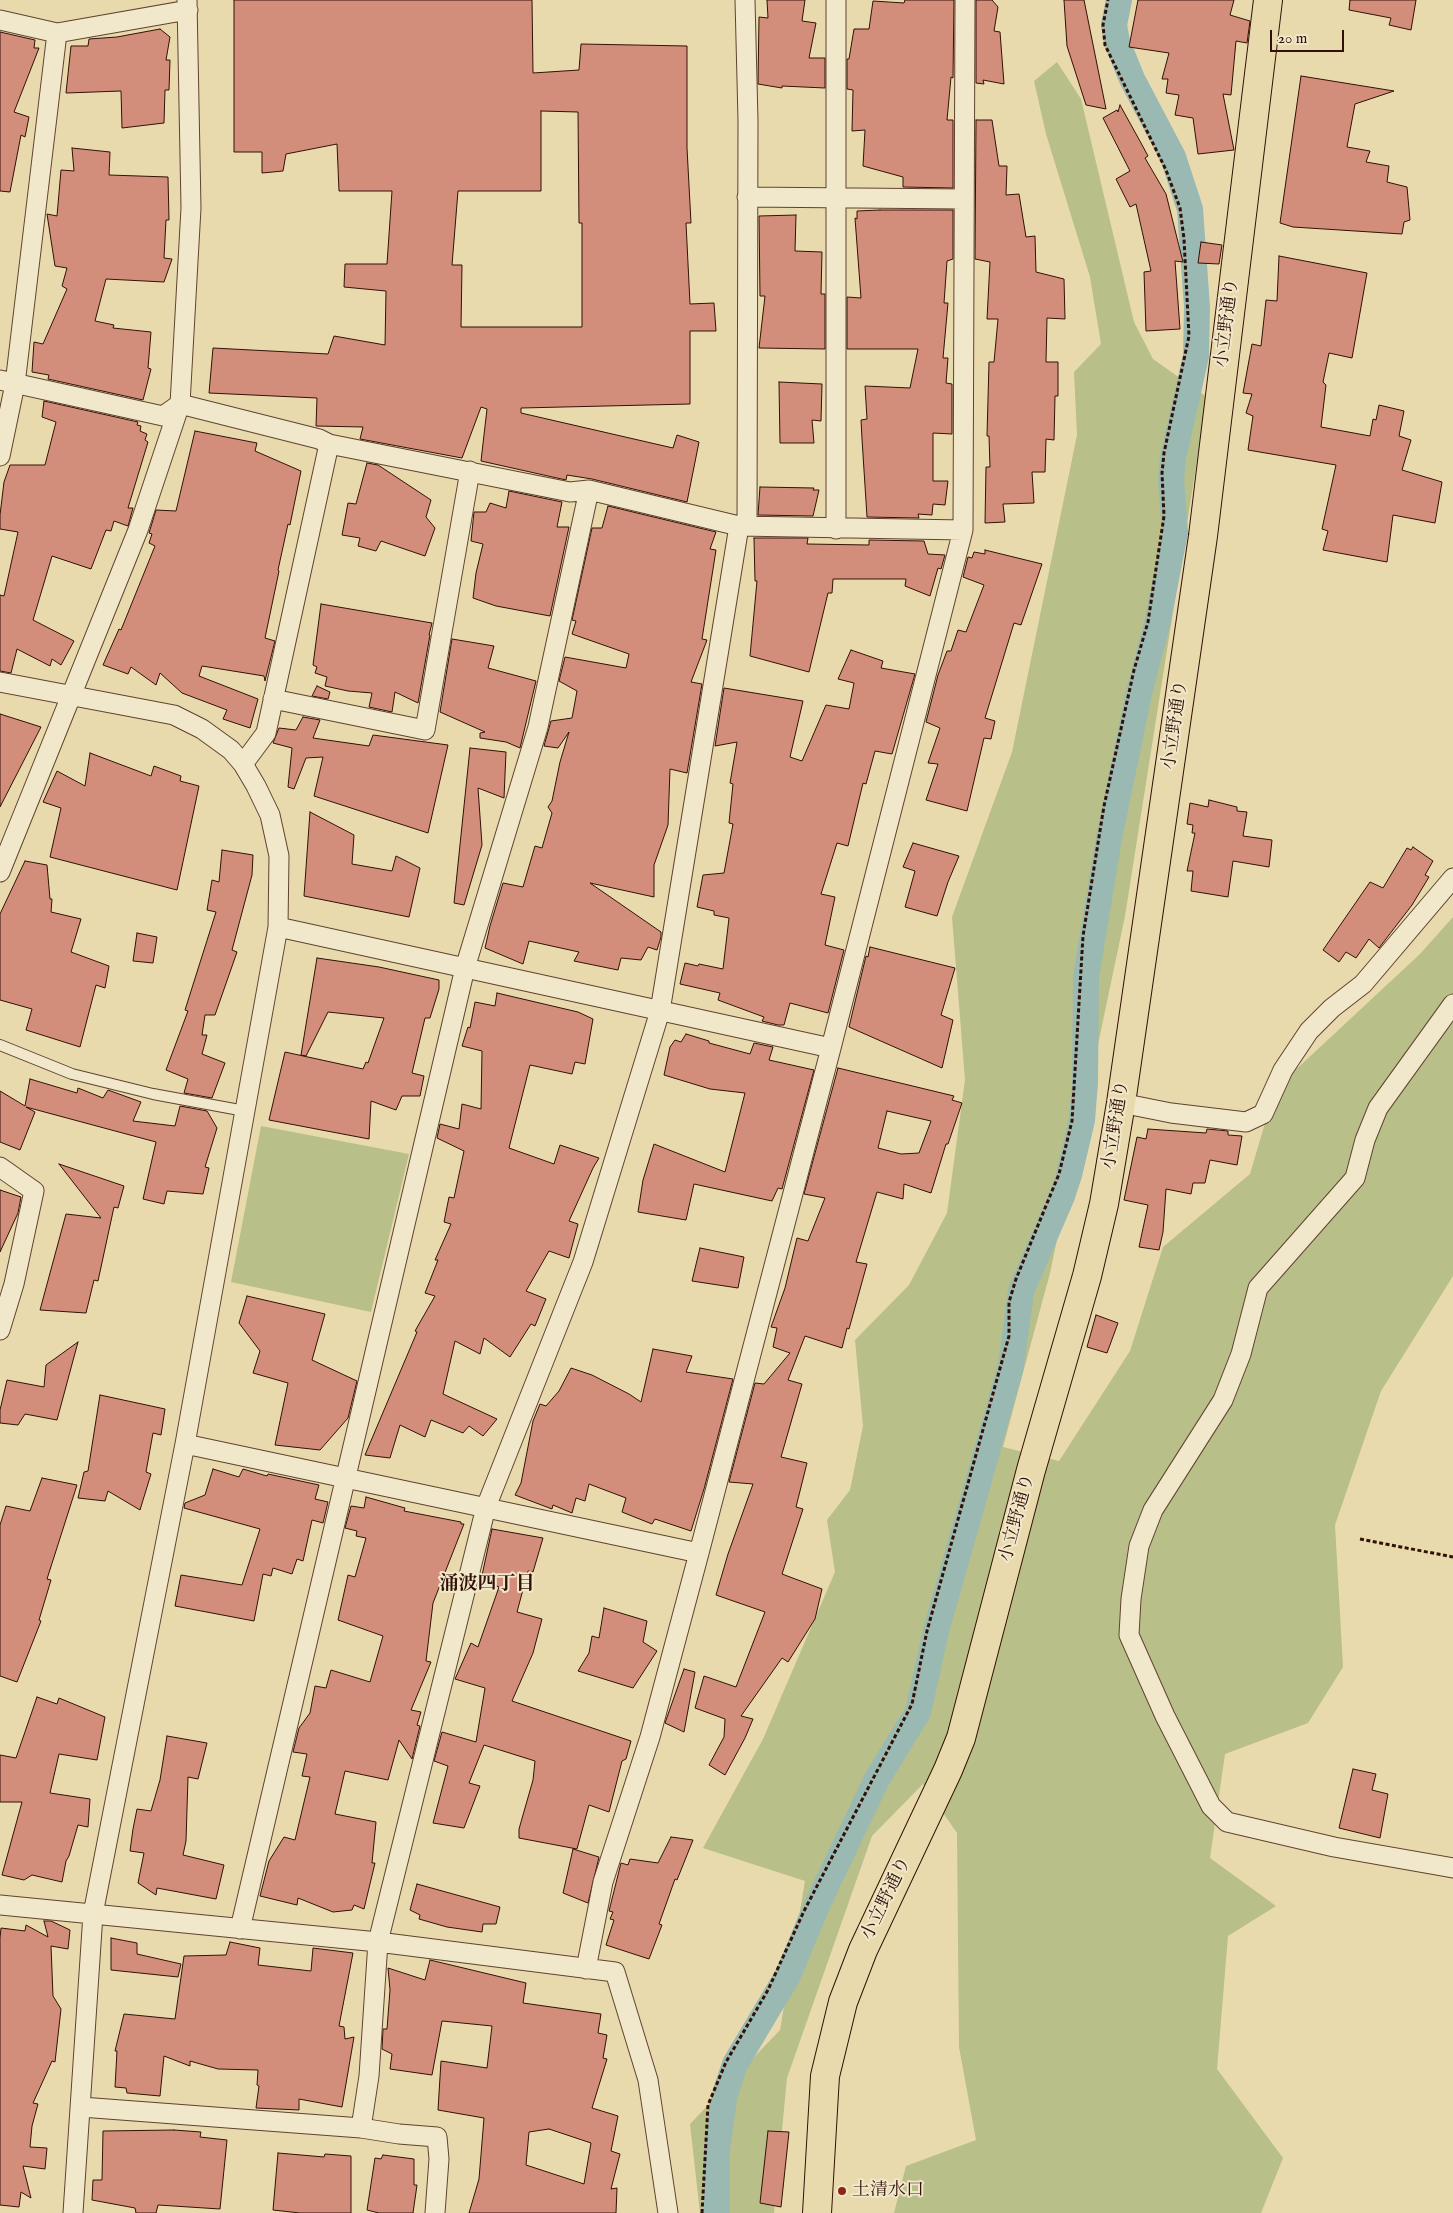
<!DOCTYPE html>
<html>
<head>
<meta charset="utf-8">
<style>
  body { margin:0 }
  #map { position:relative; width:1453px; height:2213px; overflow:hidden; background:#e9daad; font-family:"IM FELL English",serif }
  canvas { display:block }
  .scale { position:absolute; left:1270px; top:30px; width:74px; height:22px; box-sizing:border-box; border:2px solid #311106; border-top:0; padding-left:6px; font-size:15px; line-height:18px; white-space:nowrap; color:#311106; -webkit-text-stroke:4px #f1e7ca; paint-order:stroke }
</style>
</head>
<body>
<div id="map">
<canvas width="1453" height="2213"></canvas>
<div class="scale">20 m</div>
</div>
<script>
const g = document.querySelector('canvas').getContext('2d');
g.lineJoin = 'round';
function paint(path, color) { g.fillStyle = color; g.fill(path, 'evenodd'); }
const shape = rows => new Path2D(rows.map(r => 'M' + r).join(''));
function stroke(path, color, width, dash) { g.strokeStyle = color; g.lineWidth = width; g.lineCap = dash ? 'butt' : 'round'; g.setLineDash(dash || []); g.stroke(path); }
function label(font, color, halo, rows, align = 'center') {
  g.font = font + ' "IM FELL English","Noto Serif JP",serif'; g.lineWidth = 4; g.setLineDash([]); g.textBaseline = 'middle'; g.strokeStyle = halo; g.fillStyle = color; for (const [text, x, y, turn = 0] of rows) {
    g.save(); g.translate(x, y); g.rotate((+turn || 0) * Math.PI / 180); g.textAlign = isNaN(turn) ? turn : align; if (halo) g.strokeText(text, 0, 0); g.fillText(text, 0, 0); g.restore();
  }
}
const green = shape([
  [1057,62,1081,99,1134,322,1153,359,1207,397,1125,916,1050,1273,1003,1447,1059,1461,1130,1351,1163,1247,1250,1174,1275,1089,1420,954,1453,917,1453,1276,1381,1391,1335,1525,1343,1667,1308,1723,1225,1754,1210,1858,1276,1906,1228,1936,1217,2069,1283,2158,1261,2213,894,2213,906,2166,976,2140,959,2047,957,1833,923,1784,872,1836,787,2078,774,2213,700,2213,690,2124,780,2030,805,1881,703,1848,763,1739,835,1572,827,1520,850,1490,863,1426,855,1340,909,1285,947,1213,965,1080,952,917,1012,752,1077,435,1074,372,1101,344,1090,277,1046,134,1034,81],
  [261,1126,409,1154,371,1312,231,1282]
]);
const canal = shape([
  [1069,1175,1082,1120,1085,1083,1086,977,1109,838,1139,693,1158,620,1175,532,1171,479,1173,458,1196,356,1197,307,1190,209,1173,157,1132,79,1117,42,1114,25,1119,0],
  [726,2091,735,2064,788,1975,817,1905,877,1779,918,1712,936,1631,1011,1366,1021,1291,1062,1196,1068,1178],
  [717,2213,717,2150,724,2098]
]);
const building = shape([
  [234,0,532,0,533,73,579,70,581,44,687,46,687,148,691,223,686,223,690,304,714,303,716,331,690,331,690,404,521,408,521,413,673,448,677,435,699,442,687,502,592,479,567,475,566,480,481,461,487,409,481,407,462,458,360,439,363,427,316,426,317,398,209,393,213,348,328,354,334,336,385,345,386,291,344,287,345,264,387,264,392,191,339,191,337,144,286,154,283,171,262,173,262,152,234,152,234,0],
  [541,111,578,112,579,223,582,223,582,327,461,327,462,265,452,265,458,191,541,191,541,111],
  [767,0,805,0,802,21,816,23,809,58,825,58,825,88,782,86,782,88,758,84,759,17,768,18,767,0],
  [905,0,954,0,953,78,951,77,947,120,953,120,953,188,903,187,903,177,863,166,865,130,852,131,853,90,847,89,847,59,849,59,854,29,869,29,873,1,904,3,905,0],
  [976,0,992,0,998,7,994,31,1000,32,1004,84,983,80,984,84,976,83,976,0],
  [1064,0,1084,0,1106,109,1086,105,1067,46,1064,0],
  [1138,0,1234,0,1230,15,1250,21,1247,43,1236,41,1231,95,1223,94,1234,150,1198,154,1193,118,1175,115,1179,95,1166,93,1168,79,1162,79,1169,53,1129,47,1138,0],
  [1350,0,1416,0,1411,30,1389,25,1391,18,1349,10,1350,0],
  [160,29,170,37,166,60,170,60,169,90,165,90,164,123,122,128,121,91,66,93,71,46,88,46,89,39,117,37,160,29],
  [0,32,35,40,34,48,39,48,14,112,29,117,25,137,21,135,10,192,0,191,0,32],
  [1301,76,1394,91,1355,104,1347,147,1370,151,1366,162,1389,166,1387,182,1407,187,1410,220,1404,222,1402,234,1293,227,1280,223,1301,76],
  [1120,105,1141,143,1148,156,1145,158,1166,194,1183,262,1175,261,1180,329,1146,331,1144,272,1151,271,1136,204,1130,207,1116,179,1130,171,1103,118,1117,110,1118,112,1120,105],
  [976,120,992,120,999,166,1007,166,1006,195,1019,194,1026,237,1035,236,1036,272,1064,279,1065,319,1047,318,1046,362,1058,362,1058,396,1055,396,1054,440,1046,439,1045,472,1032,472,1034,503,1003,504,1005,522,985,523,986,467,990,467,989,436,987,436,989,362,994,362,998,319,987,319,990,262,975,259,976,120],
  [72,148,110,152,109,175,168,177,169,220,166,220,164,258,172,259,164,282,106,279,95,321,114,325,113,328,151,332,148,368,151,369,143,400,48,379,49,375,32,372,34,342,43,344,67,289,62,286,67,268,55,266,47,214,57,216,61,170,74,171,72,148],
  [880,210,953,210,953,259,947,261,944,303,948,303,943,358,948,358,946,383,952,384,952,434,933,433,933,481,948,481,945,505,933,504,932,515,918,514,919,518,867,517,862,439,861,420,867,419,865,386,910,388,918,349,847,349,847,297,861,298,855,218,857,219,857,211,880,210],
  [796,215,795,251,822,252,821,294,825,294,825,349,759,348,765,296,760,296,759,216,796,215],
  [1201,242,1222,245,1219,264,1198,263,1201,242],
  [1279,256,1367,273,1352,358,1329,353,1323,382,1326,385,1321,427,1370,436,1373,419,1376,420,1379,405,1404,411,1399,436,1411,440,1402,470,1442,482,1435,523,1393,515,1387,562,1323,550,1328,531,1322,529,1336,465,1248,450,1253,416,1246,413,1252,394,1243,393,1252,344,1261,346,1266,300,1277,301,1279,256],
  [779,382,822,384,821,421,812,420,814,443,780,443,779,382],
  [44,401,138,422,137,425,141,426,140,431,147,434,145,440,148,442,128,508,133,508,128,526,114,521,111,531,106,530,91,569,52,556,33,620,74,641,61,665,52,659,50,666,17,649,11,673,0,671,0,595,4,596,18,532,0,529,0,515,4,482,10,465,45,465,56,422,42,417,44,401],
  [195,431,257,443,255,451,301,471,290,525,288,524,278,570,279,571,265,638,275,641,265,681,264,676,202,666,199,676,258,699,250,728,223,719,227,710,182,693,160,673,156,685,131,667,128,674,103,665,119,629,121,630,155,546,149,543,152,534,149,533,156,510,176,511,195,431],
  [367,463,378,465,431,500,426,517,435,528,425,556,381,541,376,551,358,546,360,538,342,535,348,503,356,504,367,463],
  [760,487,814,488,813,490,819,490,813,516,758,515,760,487],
  [509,491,562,502,557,527,569,527,550,616,496,606,473,598,476,573,483,544,471,541,474,512,486,512,490,503,506,508,509,491],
  [608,506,716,532,710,549,716,550,702,639,707,640,691,682,702,684,687,773,670,769,668,825,654,865,654,897,590,883,661,932,661,937,657,950,648,947,641,960,621,958,618,970,574,961,579,952,529,941,523,964,485,948,490,926,503,883,523,887,535,846,542,848,552,813,548,807,552,801,560,762,569,732,558,748,544,746,551,721,572,718,577,691,559,681,565,657,626,668,629,654,572,634,576,621,572,620,592,528,602,528,608,506],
  [754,538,808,538,807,544,869,545,869,540,924,541,928,554,945,555,941,569,938,568,930,596,905,586,906,579,833,579,832,593,828,593,809,672,750,656,757,581,755,581,754,538],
  [985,550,1042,564,1021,625,1014,623,985,718,995,721,991,739,984,738,967,811,926,800,938,764,928,763,940,728,926,722,938,675,947,651,951,651,958,630,966,632,984,585,963,577,968,557,972,558,974,552,985,554,985,550],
  [321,604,432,623,429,635,430,635,418,703,395,692,392,712,369,707,372,693,348,691,325,686,327,677,315,673,317,667,313,665,321,604],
  [452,639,494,646,488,668,536,681,520,748,506,742,480,738,480,733,485,732,440,712,452,639],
  [851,650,883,661,881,668,915,674,892,754,875,751,866,784,863,783,848,846,837,843,821,894,835,897,825,945,844,950,828,1013,790,1003,784,1025,778,1025,762,1021,764,1017,718,1000,720,993,680,984,685,963,698,966,699,964,723,969,729,918,714,915,714,911,697,907,703,875,724,873,733,824,729,823,733,784,730,783,737,742,715,746,724,688,803,701,790,757,802,761,826,705,849,709,854,683,838,679,851,650],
  [317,686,330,692,328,699,312,696,317,686],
  [0,714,41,727,0,807,0,714],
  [303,717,320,720,313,738,369,746,373,735,448,745,428,833,314,796,323,757,306,758,294,789,288,787,292,748,273,743,279,728,296,730,303,717],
  [470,748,506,752,504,798,478,788,482,845,464,905,454,903,470,748],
  [90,753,151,776,154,766,181,776,180,781,199,786,177,890,50,857,61,808,43,802,57,771,85,786,90,753],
  [1209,800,1237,807,1237,811,1247,812,1243,836,1272,840,1269,867,1233,861,1228,897,1191,891,1193,871,1187,871,1195,833,1192,833,1193,825,1187,824,1190,803,1208,807,1209,800],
  [310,812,354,835,352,864,392,871,396,856,420,868,409,917,304,896,310,812],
  [913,843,959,856,948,882,937,916,905,907,915,871,903,867,913,843],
  [1413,847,1433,861,1425,875,1429,877,1412,905,1379,948,1369,939,1356,958,1346,952,1339,962,1323,950,1370,882,1383,888,1407,848,1411,850,1413,847],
  [222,850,253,855,252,875,232,950,237,952,215,1015,205,1015,202,1035,207,1035,202,1054,225,1063,212,1098,184,1093,188,1079,166,1070,188,1011,185,1010,216,912,207,910,212,880,219,882,222,850],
  [25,861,47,865,50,899,52,899,51,912,81,919,71,952,109,966,105,988,96,985,80,1047,26,1030,32,1009,0,1000,0,914,25,861],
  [137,933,157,937,153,963,133,961,137,933],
  [870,947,955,968,941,1015,953,1020,942,1068,849,1027,866,956,868,957,870,947],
  [317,958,379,967,439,980,439,989,430,1018,425,1018,412,1073,424,1076,420,1096,402,1096,396,1110,371,1101,369,1139,269,1120,285,1052,363,1069,366,1062,368,1063,384,1018,328,1012,306,1056,301,1055,317,958],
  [497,993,578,1012,593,1019,585,1064,575,1062,572,1074,530,1065,509,1148,554,1164,560,1145,599,1158,593,1168,569,1221,578,1224,569,1258,549,1251,526,1291,546,1299,535,1326,531,1324,510,1357,484,1338,480,1354,455,1341,443,1394,497,1419,483,1436,469,1426,463,1433,431,1420,425,1437,400,1425,390,1458,365,1455,417,1332,415,1331,435,1296,425,1293,438,1260,435,1260,451,1224,444,1222,449,1197,454,1198,464,1151,437,1138,440,1124,459,1129,462,1104,481,1109,482,1051,462,1046,468,1027,470,1028,475,1002,495,1006,497,993],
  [686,1034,709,1041,709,1043,750,1054,754,1043,773,1047,769,1060,814,1070,782,1189,778,1188,772,1201,694,1184,686,1220,638,1212,643,1180,654,1144,725,1172,745,1093,710,1089,664,1075,670,1047,675,1040,681,1042,686,1034],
  [838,1068,954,1096,952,1100,962,1103,948,1144,946,1144,931,1193,904,1184,903,1199,877,1192,856,1262,867,1264,849,1329,847,1328,842,1348,805,1336,788,1380,802,1384,781,1457,807,1463,796,1507,803,1509,782,1574,822,1589,815,1619,788,1662,782,1658,741,1716,753,1719,745,1738,725,1775,709,1765,724,1737,725,1719,695,1708,704,1676,736,1687,765,1612,716,1595,728,1554,753,1484,729,1482,755,1383,764,1384,790,1353,773,1347,777,1328,771,1327,785,1288,797,1238,808,1241,825,1198,804,1194,838,1068],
  [887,1111,931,1121,919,1153,901,1154,878,1148,887,1111],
  [30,1079,77,1093,78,1088,103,1098,108,1090,141,1102,133,1121,175,1126,180,1106,207,1111,217,1128,205,1167,209,1168,203,1194,167,1191,164,1204,143,1199,156,1142,26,1107,35,1112,20,1150,0,1142,0,1091,25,1106,30,1079],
  [1148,1129,1206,1133,1207,1129,1228,1131,1228,1135,1242,1136,1237,1165,1210,1160,1205,1183,1193,1183,1191,1194,1166,1189,1163,1232,1159,1250,1139,1247,1148,1205,1124,1200,1137,1137,1146,1139,1148,1129],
  [59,1164,124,1186,118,1208,114,1207,98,1281,94,1280,86,1313,40,1310,66,1214,101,1218,59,1164],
  [0,1190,21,1197,18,1213,0,1252,0,1190],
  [700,1248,744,1257,738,1288,692,1281,700,1248],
  [247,1296,325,1314,312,1360,357,1381,348,1418,320,1450,275,1445,288,1383,253,1373,260,1351,239,1323,247,1296],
  [1096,1315,1118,1323,1107,1353,1087,1347,1096,1315],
  [78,1342,57,1420,25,1414,18,1425,0,1423,0,1410,7,1380,44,1387,46,1365,78,1342],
  [653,1349,692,1356,686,1372,733,1379,704,1489,691,1531,655,1519,652,1524,622,1512,626,1498,589,1484,585,1501,576,1498,572,1513,553,1505,552,1509,515,1495,521,1483,533,1421,540,1404,546,1406,559,1391,571,1368,592,1375,629,1394,641,1402,653,1349],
  [100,1395,165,1409,161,1435,153,1433,146,1472,151,1474,140,1510,108,1491,105,1501,78,1498,84,1472,88,1471,100,1395],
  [213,1469,239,1477,243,1469,267,1476,268,1474,319,1485,315,1499,328,1502,323,1523,312,1520,303,1561,297,1559,292,1574,273,1568,271,1576,263,1574,254,1621,175,1606,181,1575,242,1585,260,1529,184,1508,185,1503,205,1495,213,1469],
  [42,1478,77,1485,47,1579,51,1580,39,1620,41,1621,17,1682,0,1676,0,1525,6,1506,30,1511,42,1478],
  [366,1497,405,1508,404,1511,461,1522,461,1524,464,1524,433,1603,426,1661,431,1662,411,1710,421,1712,417,1725,420,1726,412,1759,399,1740,388,1780,345,1771,335,1814,376,1822,372,1863,375,1863,364,1909,354,1905,352,1910,333,1912,298,1898,297,1905,260,1896,269,1861,284,1837,295,1840,310,1777,302,1776,307,1754,293,1752,299,1728,310,1713,315,1686,326,1688,331,1670,370,1682,383,1636,338,1620,348,1575,355,1577,366,1538,356,1536,357,1531,345,1528,351,1506,364,1508,366,1497],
  [492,1529,543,1538,533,1572,528,1571,517,1612,542,1619,533,1653,512,1701,631,1741,626,1759,622,1761,609,1812,589,1805,577,1849,519,1838,519,1829,533,1780,535,1761,484,1745,469,1783,480,1786,464,1828,433,1823,448,1766,434,1761,442,1732,476,1742,485,1688,455,1679,471,1643,478,1647,499,1587,481,1580,492,1529],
  [604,1608,647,1621,643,1642,657,1651,633,1688,578,1671,589,1653,592,1636,599,1638,604,1608],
  [684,1669,695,1672,684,1732,665,1723,684,1669],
  [37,1697,57,1704,59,1698,105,1717,97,1760,59,1754,50,1793,90,1799,88,1827,78,1825,69,1856,66,1861,62,1882,32,1875,24,1880,2,1875,22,1802,0,1802,0,1755,16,1758,37,1697],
  [167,1736,207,1743,198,1779,188,1777,186,1841,183,1855,224,1865,216,1899,157,1888,156,1895,138,1883,144,1853,130,1851,133,1829,137,1809,151,1811,160,1780,167,1736],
  [1353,1769,1376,1774,1372,1790,1388,1794,1380,1838,1339,1828,1353,1769],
  [671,1837,693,1840,677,1880,675,1879,659,1924,662,1925,649,1959,606,1945,614,1920,610,1919,613,1912,609,1911,621,1863,628,1865,630,1859,658,1863,671,1837],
  [573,1849,599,1857,588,1903,563,1893,573,1849],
  [417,1884,500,1907,496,1924,483,1924,482,1932,447,1927,419,1919,420,1915,410,1910,417,1884],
  [44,1921,51,1921,70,1930,68,1949,51,1946,53,1996,61,2009,55,2062,52,2061,33,2103,38,2104,32,2126,30,2147,47,2148,45,2169,23,2166,31,2198,21,2192,19,2207,0,2205,0,1938,1,1928,25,1931,26,1925,48,1937,44,1921],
  [111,1938,137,1943,137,1954,181,1964,178,1977,111,1970,111,1938],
  [230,1942,260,1948,258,1965,311,1971,313,1948,353,1953,339,2026,344,2027,345,2039,354,2037,342,2107,299,2099,299,2110,256,2108,259,2086,257,2085,258,2070,218,2069,190,2061,190,2066,164,2056,160,2096,127,2093,126,2088,115,2087,117,2051,115,2051,124,2014,175,2019,184,1956,226,1955,230,1942],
  [430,1960,526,1983,523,2003,601,2014,598,2033,607,2035,603,2058,607,2059,592,2108,618,2116,611,2151,620,2154,611,2189,617,2188,616,2213,469,2213,479,2179,484,2118,438,2110,441,2061,487,2068,492,2026,442,2021,432,2075,390,2069,392,2054,382,2049,383,2029,387,2029,390,1990,388,1968,425,1980,430,1960],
  [549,2129,591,2143,584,2184,526,2165,529,2132,549,2129],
  [174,2130,201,2132,200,2137,227,2140,220,2209,158,2205,156,2213,136,2213,135,2208,92,2200,93,2180,102,2180,103,2131,174,2130],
  [768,2131,789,2132,781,2207,760,2203,768,2131],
  [278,2153,324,2157,325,2154,351,2156,351,2213,300,2213,273,2210,278,2153],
  [383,2155,414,2159,414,2185,417,2185,413,2213,379,2213,367,2210,375,2158,381,2159,383,2155]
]);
const path = shape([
  [1360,1539,1453,1557],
  [702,2213,708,2105,726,2062,768,1990,804,1911,912,1704,927,1631,1009,1336,1009,1302,1016,1279,1059,1174,1072,1121,1083,936,1104,806,1134,670,1148,622,1164,516,1162,473,1164,453,1189,336,1184,239,1180,208,1166,170,1105,45,1103,25,1108,0]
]);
const lane = shape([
  [0,1045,72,1074,153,1094,245,1111]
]);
const street = shape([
  [745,0,748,120,747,526],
  [0,20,57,33,188,10],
  [747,197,964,199],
  [0,380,163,416,180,404,319,439,329,444,570,492,589,490,538,727,465,968,240,1929],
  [0,456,15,384,57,33],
  [589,490,739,526,963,530],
  [836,529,836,0],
  [0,682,174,715,202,729,231,750,243,764,256,786,270,815,279,856,278,927,185,1444,93,1914,73,2213],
  [273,699,425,730,470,471],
  [243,764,266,733,329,444],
  [0,872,138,530,180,404,191,208,187,0],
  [278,927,831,1048],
  [1453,1004,1378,1108,1365,1140,1355,1178,1258,1288,1241,1354,1223,1400,1153,1510,1139,1546,1131,1599,1129,1635,1165,1716,1211,1806,1227,1822,1334,1847,1453,1868],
  [1121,1103,1171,1113,1246,1122,1263,1114,1283,1070,1309,1031,1332,1008,1363,984,1453,878],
  [0,1167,34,1191,14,1284,0,1330],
  [185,1444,699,1553],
  [0,1905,378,1942,615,1972,648,2080,668,2213],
  [586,1969,603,1882,650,1737,699,1553,831,1048,963,530,965,0],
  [81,2107,361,2128],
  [435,2213,439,2159,437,2137,399,2134,361,2128,369,2076,378,1942,486,1507,583,1262,660,1011,739,526]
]);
const primary = shape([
  [817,2213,825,2076,843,2002,863,1950,948,1770,961,1738,1031,1470,1087,1276,1104,1204,1121,1103,1203,536,1268,0]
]);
const markers = [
  [842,2191,5,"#8f2418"]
];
const streetNames = [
  ["小立野通り",1228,323,-83],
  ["小立野通り",1176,725,-82],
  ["小立野通り",1117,1125,-81],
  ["小立野通り",1018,1518,-75],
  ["小立野通り",887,1899,-64]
];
const poiNames = [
  ["土清水口",852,2191]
];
const neighbourhoodNames = [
  ["涌波四丁目",487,1585]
];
paint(green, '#b8bf89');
stroke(canal, '#99b9b2', 26);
paint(building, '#d38d7b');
stroke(building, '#311106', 1);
stroke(lane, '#5f4330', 12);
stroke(street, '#5f4330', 21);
stroke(primary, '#311106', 30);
stroke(path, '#311106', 3, [4, 2.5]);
stroke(lane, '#f1e7ca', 10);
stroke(street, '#f1e7ca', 19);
stroke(primary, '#e9daad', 28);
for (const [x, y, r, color] of markers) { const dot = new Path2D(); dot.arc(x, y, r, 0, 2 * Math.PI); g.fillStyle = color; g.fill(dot); stroke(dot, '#f1e7ca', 2); }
label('18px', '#311106', '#f1e7ca', streetNames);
label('18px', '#311106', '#f1e7ca', poiNames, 'left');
label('bold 19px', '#311106', '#f1e7ca', neighbourhoodNames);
</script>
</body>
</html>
